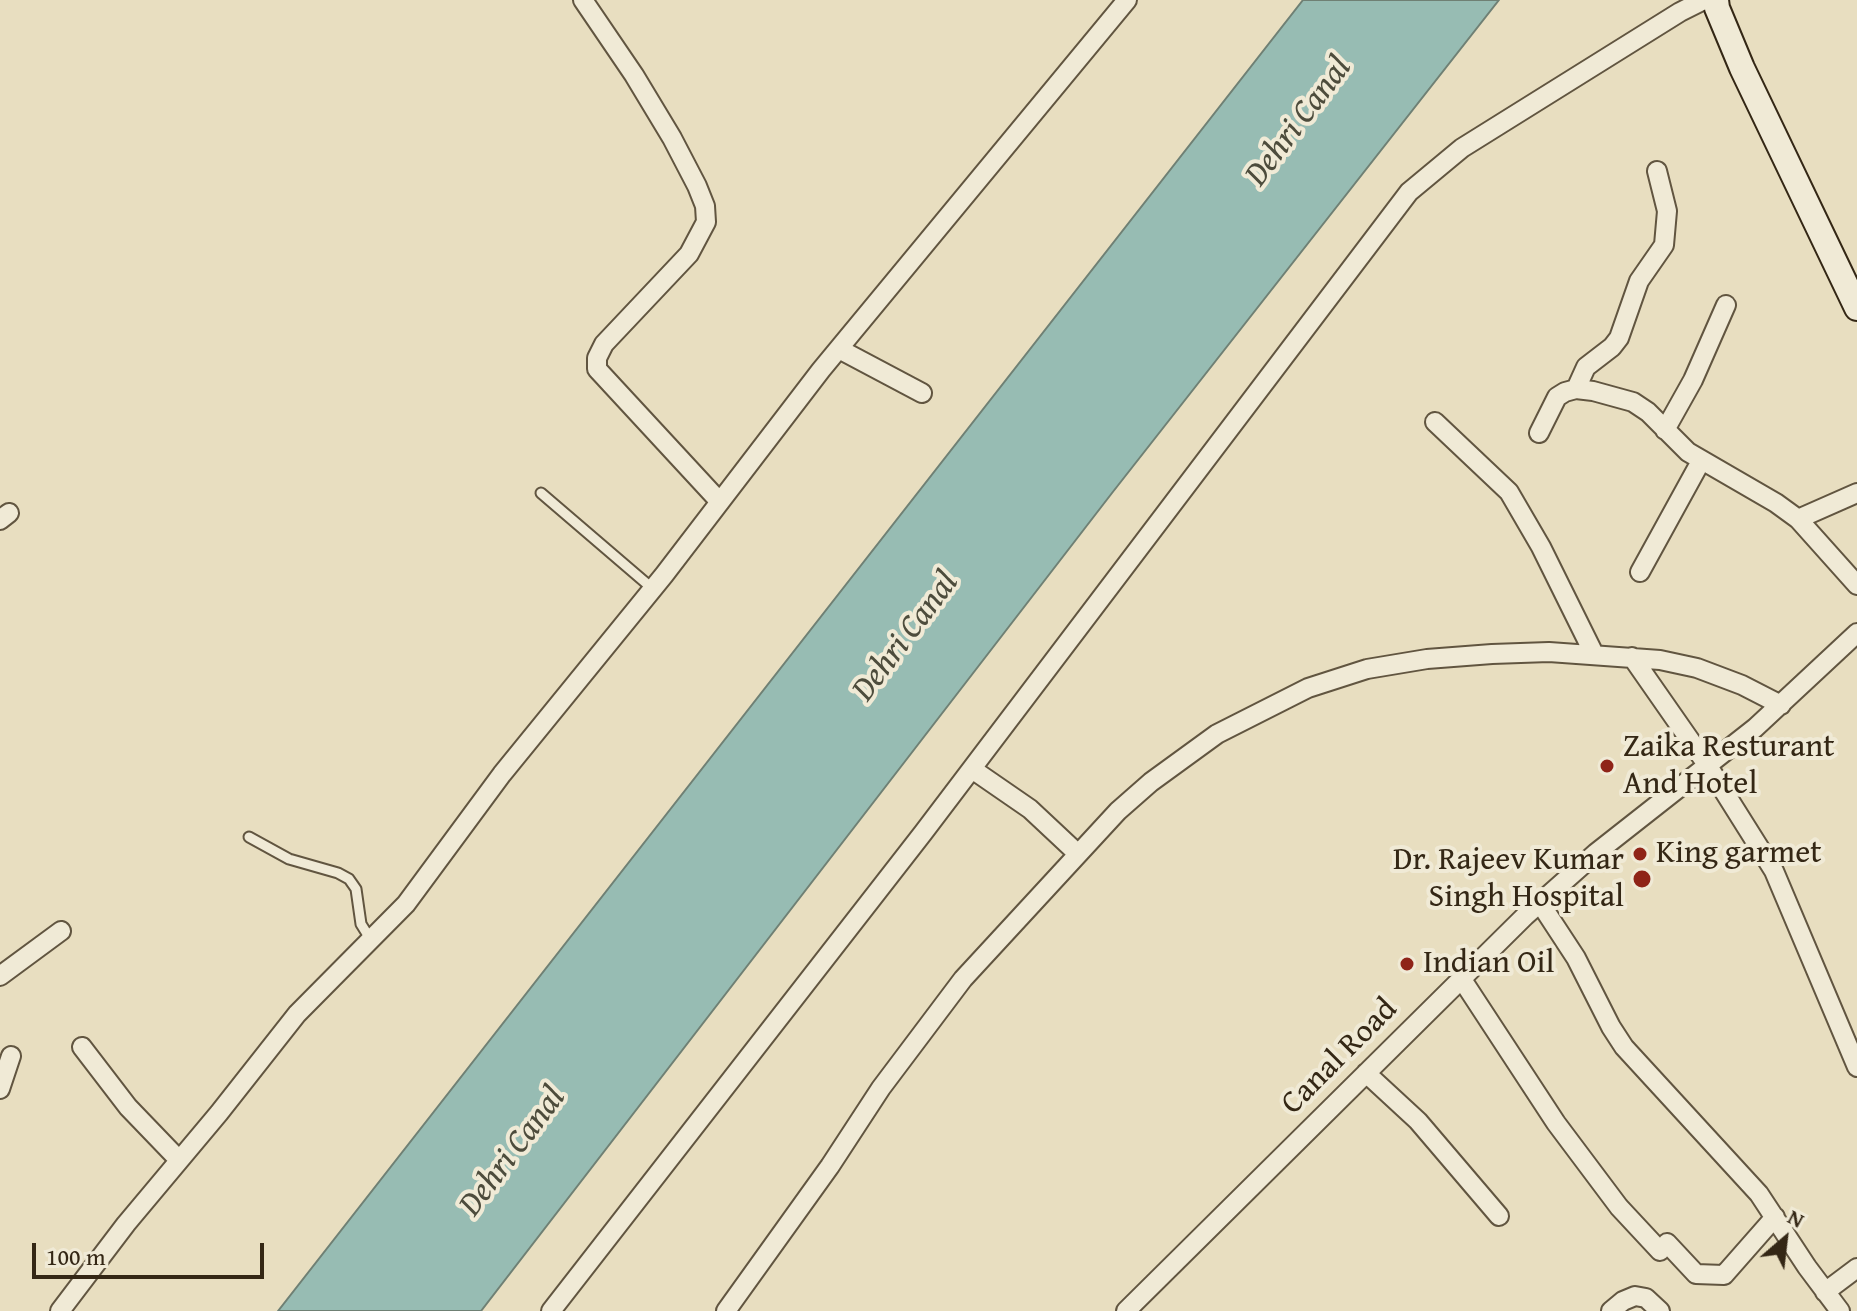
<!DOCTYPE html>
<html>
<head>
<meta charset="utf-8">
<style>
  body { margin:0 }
  #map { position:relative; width:1857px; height:1311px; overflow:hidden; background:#e8dec0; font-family:"Gentium Book Plus",serif }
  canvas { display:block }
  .north { position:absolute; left:1745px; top:1199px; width:80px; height:80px; -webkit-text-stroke:6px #f0ead6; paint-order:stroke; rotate:28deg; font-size:22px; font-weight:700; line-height:32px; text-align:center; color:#342715 }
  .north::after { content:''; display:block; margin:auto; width:28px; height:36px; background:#342715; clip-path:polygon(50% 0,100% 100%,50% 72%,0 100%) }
  .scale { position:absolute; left:32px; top:1243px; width:232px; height:36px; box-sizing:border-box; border:4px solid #342715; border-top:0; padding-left:10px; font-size:24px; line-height:28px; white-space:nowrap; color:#342715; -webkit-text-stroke:6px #f0ead6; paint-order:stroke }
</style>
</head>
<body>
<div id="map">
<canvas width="1857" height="1311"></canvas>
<div class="north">N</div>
<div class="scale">100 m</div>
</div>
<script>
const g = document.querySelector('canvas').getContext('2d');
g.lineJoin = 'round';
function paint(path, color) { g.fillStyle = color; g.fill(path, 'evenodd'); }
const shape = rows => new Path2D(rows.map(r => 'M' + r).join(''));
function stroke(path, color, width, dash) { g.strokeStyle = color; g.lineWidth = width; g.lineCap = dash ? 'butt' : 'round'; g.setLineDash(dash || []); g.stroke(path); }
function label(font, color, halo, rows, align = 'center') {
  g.font = font + ' "Gentium Book Plus",serif'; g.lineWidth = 8; g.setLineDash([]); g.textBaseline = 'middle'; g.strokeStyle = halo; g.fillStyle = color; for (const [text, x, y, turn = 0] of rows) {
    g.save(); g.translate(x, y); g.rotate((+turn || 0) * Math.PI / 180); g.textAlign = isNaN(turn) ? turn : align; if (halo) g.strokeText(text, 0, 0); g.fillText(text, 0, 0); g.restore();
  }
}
const water = shape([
  [1303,0,1499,0,1112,493,481,1311,278,1311,1303,0]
]);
const service = shape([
  [541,493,653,589],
  [249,837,289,859,338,873,349,879,356,889,361,924,371,940]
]);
const minor = shape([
  [583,0,634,75,672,138,697,186,705,206,706,222,689,254,604,344,597,358,597,369,720,502],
  [839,349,922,393],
  [1576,389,1586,367,1612,347,1619,338,1639,281,1664,245,1667,211,1657,171],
  [1435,422,1509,492,1541,547,1594,654],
  [1665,430,1693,380,1726,305],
  [1539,433,1557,397,1565,392,1576,389,1593,391,1633,402,1648,412,1688,452,1776,503,1798,519,1857,585],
  [1798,519,1857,493],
  [0,520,9,513],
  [1640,572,1701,461],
  [1632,657,1708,766,1774,871,1857,1067],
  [972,769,1030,809,1077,853],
  [1540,903,1576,958,1611,1027,1624,1047,1759,1194,1807,1267,1840,1311],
  [0,976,61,931],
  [1461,978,1556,1123,1619,1207,1660,1251],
  [82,1047,128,1107,179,1160],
  [1366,1073,1418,1121,1499,1216],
  [0,1089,11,1056],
  [1667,1243,1696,1274,1724,1275,1775,1217],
  [1825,1292,1857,1268],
  [60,1311,126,1224,219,1113,297,1014,406,904,502,774,664,575,821,370,1127,0],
  [551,1311,923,833,1409,192,1462,148,1680,12,1704,0],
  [726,1311,830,1166,881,1088,963,979,1118,811,1151,782,1217,734,1308,688,1367,669,1427,659,1492,654,1549,652,1660,660,1697,668,1742,685,1781,705],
  [1126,1311,1525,916,1596,853,1755,728,1857,633],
  [1611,1311,1623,1301,1635,1296,1646,1298,1660,1311]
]);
const secondary = shape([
  [1716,0,1717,8,1742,68,1857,308]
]);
const markers = [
  [1607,766,8,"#8f2418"],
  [1640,854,8,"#8f2418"],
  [1642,879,10,"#8f2418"],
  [1407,964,8,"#8f2418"]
];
const poiNames = [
  ["Zaika Resturant",1623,748],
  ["And Hotel",1623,785],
  ["King garmet",1656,854],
  ["Dr. Rajeev Kumar",1624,861,"right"],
  ["Singh Hospital",1624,898,"right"],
  ["Indian Oil",1423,964]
];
const streetNames = [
  ["Canal Road",1340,1057,-45]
];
const waterNames = [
  ["Dehri Canal",1299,122,-53],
  ["Dehri Canal",906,637,-53],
  ["Dehri Canal",513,1152,-53]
];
paint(water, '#97bcb3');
stroke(water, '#6f8074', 2);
stroke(service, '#615540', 13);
stroke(minor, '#615540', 22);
stroke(secondary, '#342715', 28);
stroke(service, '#f0ead6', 9);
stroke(minor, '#f0ead6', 18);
stroke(secondary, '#f0ead6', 24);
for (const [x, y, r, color] of markers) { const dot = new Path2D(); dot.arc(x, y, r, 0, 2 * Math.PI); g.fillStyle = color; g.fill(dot); stroke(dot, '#f0ead6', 3); }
label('32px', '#342715', '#f0ead6', poiNames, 'left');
label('32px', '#342715', '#f0ead6', streetNames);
label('italic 34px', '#4d4c3c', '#f0ead6', waterNames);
</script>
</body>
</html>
